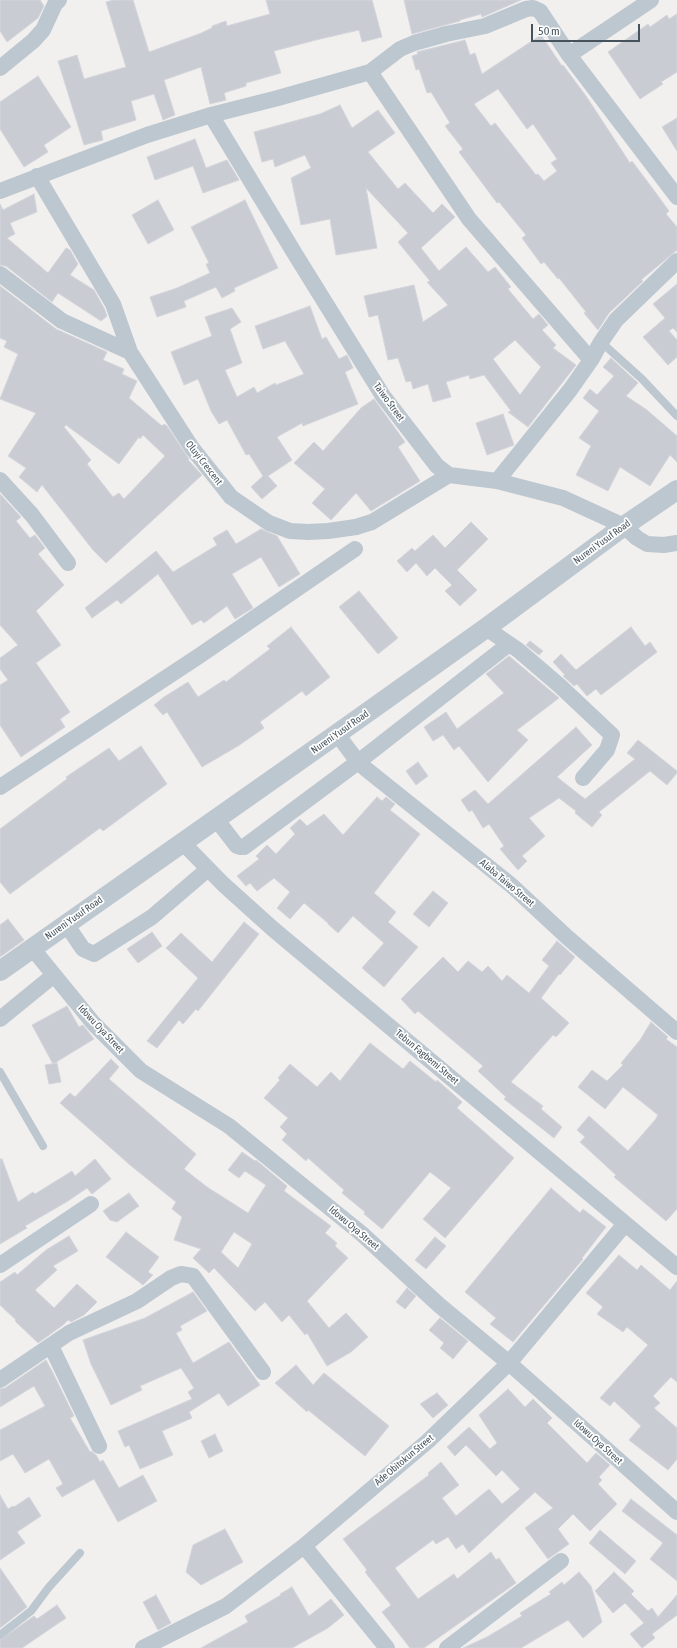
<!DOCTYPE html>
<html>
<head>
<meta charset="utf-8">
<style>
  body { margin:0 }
  #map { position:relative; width:677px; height:1648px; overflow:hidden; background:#f2efef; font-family:"Asap Condensed",sans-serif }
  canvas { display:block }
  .scale { position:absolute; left:531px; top:24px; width:109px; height:18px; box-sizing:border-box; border:2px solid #46535d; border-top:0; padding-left:5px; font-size:12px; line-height:14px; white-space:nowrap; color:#46535d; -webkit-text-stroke:3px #fff; paint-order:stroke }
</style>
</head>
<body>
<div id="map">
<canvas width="677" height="1648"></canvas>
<div class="scale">50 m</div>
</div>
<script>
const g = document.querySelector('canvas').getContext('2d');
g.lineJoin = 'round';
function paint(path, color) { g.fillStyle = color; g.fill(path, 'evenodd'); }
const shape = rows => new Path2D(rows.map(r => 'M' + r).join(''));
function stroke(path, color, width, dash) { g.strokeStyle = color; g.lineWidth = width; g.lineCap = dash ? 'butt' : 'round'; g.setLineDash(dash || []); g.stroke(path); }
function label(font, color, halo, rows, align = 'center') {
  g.font = font + ' "Asap Condensed",sans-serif'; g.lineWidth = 3.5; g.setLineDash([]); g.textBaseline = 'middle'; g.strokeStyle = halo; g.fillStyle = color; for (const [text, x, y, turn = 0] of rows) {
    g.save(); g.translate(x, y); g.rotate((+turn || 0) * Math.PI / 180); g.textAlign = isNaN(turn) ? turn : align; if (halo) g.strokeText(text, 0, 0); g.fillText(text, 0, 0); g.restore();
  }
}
const building = shape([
  [0,0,40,0,44,6,38,18,7,42,0,31,0,0],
  [114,0,133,0,149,52,199,34,212,28,212,26,226,21,227,26,270,14,266,0,372,0,382,37,362,42,359,30,316,40,274,51,281,73,246,83,246,86,224,93,226,100,210,104,201,67,164,80,175,115,163,120,154,94,131,101,136,120,101,131,103,140,84,145,58,61,77,55,84,79,126,67,106,2,114,0],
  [404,0,521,0,482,17,481,14,460,20,460,21,412,34,404,0],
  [677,14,677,72,661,82,663,84,640,99,608,52,648,24,650,27,667,15,669,19,677,14],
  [541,35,562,66,563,65,586,96,630,163,632,161,653,189,669,211,666,214,677,227,677,250,641,280,643,281,609,313,598,330,584,313,586,312,559,278,558,279,544,262,541,264,522,238,526,235,499,202,497,203,459,152,463,149,445,126,450,123,431,92,427,93,419,69,416,70,412,56,418,54,417,52,465,40,470,55,475,53,482,74,541,35],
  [498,89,527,129,533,124,557,159,551,163,557,171,544,181,538,174,536,175,495,123,491,126,474,104,498,89],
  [38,76,71,127,44,145,48,152,24,167,0,129,0,102,38,76],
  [340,105,352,128,378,110,395,133,368,152,398,189,405,183,433,213,442,204,455,217,421,248,439,271,466,247,488,272,495,267,511,287,508,289,533,319,539,314,548,325,542,330,556,345,553,348,576,365,528,427,508,412,511,411,484,375,470,379,469,375,446,382,451,397,433,402,428,384,413,389,411,381,406,382,398,358,388,360,378,315,369,317,364,296,414,285,423,322,448,305,427,282,430,281,398,242,408,233,366,188,377,248,336,255,330,219,301,225,291,178,311,168,305,155,275,167,273,159,262,162,254,132,320,114,340,105],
  [515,340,541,367,520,395,493,359,515,340],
  [677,118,677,151,662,127,677,118],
  [195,139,206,168,227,160,239,180,203,193,193,166,155,180,147,157,195,139],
  [34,194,37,212,10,223,15,234,7,238,48,273,66,248,70,250,78,264,70,275,94,290,104,308,107,316,101,321,58,293,52,302,6,266,0,265,0,204,3,210,34,194],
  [158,200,174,230,148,244,132,215,158,200],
  [245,200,278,268,234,288,235,291,222,298,216,287,184,301,186,307,157,317,150,297,177,288,210,273,206,264,209,263,191,227,245,200],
  [677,284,677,332,673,328,669,331,677,340,677,357,668,365,643,337,665,318,653,304,677,284],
  [0,286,56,329,107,352,103,360,124,369,122,374,137,381,129,398,162,426,164,424,167,426,189,459,188,460,202,475,106,563,93,550,42,485,37,492,19,477,26,468,8,456,36,413,0,399,18,354,4,347,7,341,0,338,0,286],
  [66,425,119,464,139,437,140,439,143,435,165,456,124,499,119,493,113,497,87,464,91,460,64,427,66,425],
  [310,306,322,339,326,337,339,359,347,355,353,368,345,372,358,404,303,426,302,423,277,437,292,460,268,476,277,486,262,499,251,487,263,476,249,454,246,455,227,420,219,424,211,411,198,379,184,385,171,352,212,336,205,317,232,308,241,322,230,329,242,363,225,370,237,397,254,387,257,393,275,383,276,385,304,374,285,341,263,349,255,326,310,306],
  [611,358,638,383,626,396,647,410,677,436,677,462,670,455,650,486,620,467,608,491,576,475,591,446,579,438,599,411,583,398,590,389,597,395,614,376,603,367,611,358],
  [374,399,405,442,398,447,420,481,371,511,356,493,331,520,312,503,325,489,294,463,314,442,323,451,361,408,374,399],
  [503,414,514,445,487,455,476,423,503,414],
  [0,494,21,517,16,521,30,538,35,535,45,548,38,554,64,585,36,611,61,645,36,663,70,712,60,719,65,727,21,757,0,725,0,685,8,680,0,669,0,658,18,645,0,625,0,494],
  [471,522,488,539,457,570,477,590,460,606,445,591,452,585,435,568,427,576,416,563,407,572,397,561,412,548,415,551,433,535,445,548,471,522],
  [261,529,277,536,300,574,279,587,261,557,232,574,253,608,235,619,227,606,204,623,201,620,192,625,158,574,121,604,117,600,92,618,85,608,156,551,173,572,217,545,213,538,227,530,236,544,261,529],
  [359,591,398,638,378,654,339,607,359,591],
  [291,627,330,677,306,696,302,691,260,722,264,728,238,746,202,767,167,712,163,715,154,705,164,697,188,682,198,697,224,680,226,682,270,649,267,646,291,627],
  [631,627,645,646,650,642,657,652,601,695,596,689,587,696,577,684,574,686,563,676,565,675,553,662,561,654,576,670,631,627],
  [530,641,543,651,539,655,526,645,530,641],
  [509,656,559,698,517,730,528,740,488,782,459,746,454,750,443,735,433,741,424,727,446,712,457,729,504,693,486,674,509,656],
  [576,727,592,745,557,777,585,799,635,759,627,753,638,740,677,771,677,773,667,785,650,771,599,812,602,815,592,827,575,813,576,811,559,798,529,818,545,836,522,856,527,861,518,870,500,849,504,846,489,824,483,828,472,810,469,812,461,800,475,790,488,804,576,727],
  [141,746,167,784,103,831,100,828,10,894,0,882,0,829,67,779,66,777,109,748,119,761,141,746],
  [418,762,428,776,416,785,406,771,418,762],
  [377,797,382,801,386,797,395,804,390,810,420,834,374,893,396,912,388,922,418,947,384,987,362,968,384,943,353,916,338,933,328,924,328,923,304,903,290,919,277,908,290,892,274,878,257,891,250,883,246,886,237,876,259,859,256,856,267,845,276,854,295,834,290,828,300,819,307,826,324,814,343,835,377,797],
  [433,891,448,903,429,927,413,914,433,891],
  [8,919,24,940,0,957,0,925,8,919],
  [244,922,259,934,198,1011,196,1009,183,1024,179,1020,157,1048,147,1041,198,978,166,948,181,933,212,962,244,922],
  [152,932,162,946,138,963,127,949,152,932],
  [557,941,575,957,560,975,559,974,541,998,569,1023,556,1037,553,1035,511,1082,543,1106,541,1109,562,1127,554,1138,504,1099,506,1097,478,1071,483,1066,418,1011,415,1014,401,999,443,957,458,972,468,961,482,972,488,966,502,981,507,975,529,993,549,966,542,960,557,941],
  [67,1006,79,1027,83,1025,94,1039,53,1064,32,1025,67,1006],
  [651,1022,668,1037,666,1039,677,1047,677,1209,666,1221,614,1177,616,1175,580,1142,585,1137,577,1130,589,1116,628,1151,655,1120,658,1115,623,1087,605,1109,578,1087,592,1070,607,1081,623,1065,621,1063,640,1040,651,1022],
  [370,1043,403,1069,410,1061,436,1082,437,1080,462,1102,457,1108,514,1158,445,1238,423,1219,451,1188,430,1172,382,1229,364,1214,365,1212,342,1193,344,1190,308,1158,306,1161,282,1140,287,1134,280,1127,288,1118,264,1098,280,1080,278,1078,290,1064,317,1087,331,1072,340,1081,370,1043],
  [111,1059,119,1067,109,1079,196,1154,184,1169,207,1187,248,1213,266,1185,245,1171,239,1178,228,1170,242,1152,255,1161,256,1160,287,1186,284,1191,331,1226,325,1233,337,1243,335,1246,348,1258,307,1301,329,1328,346,1313,368,1337,351,1352,327,1366,307,1333,305,1335,289,1315,282,1322,265,1302,255,1311,214,1268,209,1273,193,1258,201,1249,174,1240,182,1217,172,1209,176,1202,130,1165,60,1103,70,1093,75,1097,111,1059],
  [234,1232,252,1244,238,1268,221,1252,234,1232],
  [57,1063,61,1082,49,1084,45,1065,57,1063],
  [0,1159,2,1159,18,1202,33,1192,35,1194,72,1171,75,1176,95,1159,111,1179,92,1194,87,1188,68,1201,25,1226,27,1228,0,1244,0,1159],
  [551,1188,580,1213,583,1209,606,1227,582,1258,583,1259,513,1342,490,1324,496,1318,465,1292,551,1188],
  [129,1193,139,1206,117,1222,110,1220,103,1211,129,1193],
  [126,1232,159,1257,148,1272,153,1275,143,1285,106,1257,126,1232],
  [69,1236,78,1251,53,1266,57,1270,35,1290,54,1308,77,1284,97,1302,84,1315,71,1322,68,1320,63,1325,38,1343,15,1321,16,1320,0,1305,0,1282,15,1272,17,1275,46,1250,69,1236],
  [435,1237,446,1246,426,1269,415,1260,435,1237],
  [619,1255,637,1270,641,1265,670,1290,677,1281,677,1382,671,1377,653,1396,660,1403,654,1408,677,1428,677,1459,668,1470,629,1440,641,1426,614,1401,610,1406,600,1398,648,1345,627,1327,623,1332,597,1314,603,1307,586,1293,619,1255],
  [407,1288,416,1296,405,1309,396,1302,407,1288],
  [193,1292,207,1311,180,1326,182,1330,176,1333,193,1363,229,1342,260,1385,228,1406,219,1393,189,1412,192,1418,162,1431,173,1455,140,1469,129,1445,125,1447,118,1431,192,1399,188,1392,194,1388,181,1368,140,1386,142,1390,111,1405,91,1364,83,1340,145,1318,193,1292],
  [440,1318,468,1341,453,1359,440,1348,444,1343,429,1330,440,1318],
  [46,1360,52,1371,74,1416,70,1418,90,1452,91,1451,96,1455,100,1462,103,1460,119,1488,143,1475,157,1501,118,1522,94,1479,62,1497,56,1488,63,1484,49,1459,25,1473,13,1454,0,1461,0,1430,45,1406,34,1386,0,1407,0,1389,5,1388,46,1360],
  [296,1365,313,1385,324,1373,389,1426,365,1456,308,1410,307,1412,275,1383,296,1365],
  [508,1389,525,1407,533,1399,552,1418,547,1423,587,1463,596,1453,610,1465,599,1477,602,1480,598,1484,617,1504,590,1531,573,1514,558,1529,569,1544,548,1559,525,1528,553,1508,535,1492,469,1553,463,1544,456,1549,448,1537,436,1544,433,1540,395,1568,418,1599,454,1574,457,1579,491,1552,496,1560,499,1558,516,1583,424,1648,410,1648,382,1612,391,1605,365,1572,367,1570,343,1539,429,1475,428,1473,441,1462,459,1485,442,1498,456,1516,489,1489,502,1504,520,1489,502,1470,496,1476,466,1445,455,1456,447,1447,469,1427,490,1449,497,1443,479,1415,508,1389],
  [437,1393,448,1405,433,1418,420,1404,437,1393],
  [215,1434,223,1451,209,1458,201,1441,215,1434],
  [0,1495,8,1509,13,1506,14,1507,29,1497,41,1516,17,1532,25,1543,0,1560,0,1495],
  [631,1499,677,1535,677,1581,650,1559,663,1543,622,1511,631,1499],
  [225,1529,243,1562,201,1585,186,1572,193,1545,225,1529],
  [600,1530,636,1561,625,1574,589,1543,600,1530],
  [0,1568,27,1607,0,1628,0,1568],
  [579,1572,591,1586,602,1622,583,1638,568,1620,521,1648,463,1648,487,1637,522,1616,520,1613,551,1594,549,1592,562,1582,564,1585,579,1572],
  [614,1572,634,1591,631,1594,648,1611,652,1608,658,1617,677,1595,677,1615,652,1634,655,1638,642,1648,630,1634,644,1623,625,1603,613,1613,595,1591,614,1572],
  [292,1587,309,1616,331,1599,344,1615,328,1628,292,1648,201,1648,248,1622,245,1616,281,1595,280,1594,292,1587],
  [156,1595,171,1623,158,1630,143,1602,156,1595],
  [57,1605,66,1618,22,1648,0,1648,0,1640,34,1616,37,1619,57,1605]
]);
const service = shape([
  [601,342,642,379,677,416],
  [0,1072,43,1146],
  [0,1635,31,1611,49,1587,80,1553]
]);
const minor = shape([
  [569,55,651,0],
  [0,68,33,41,43,30,55,4,59,0],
  [370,72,469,219,591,360],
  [211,115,295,254,383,396,437,466,449,475,497,481,563,498,624,526,637,538,647,544,664,545,677,543],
  [37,176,113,304,130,352],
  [0,191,147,135,211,115,278,98,370,72,400,49,414,43,446,34,485,26,526,9,533,8,540,11,569,55,677,197],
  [0,274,62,321,130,352,192,448,231,497,269,523,290,531,308,532,328,531,356,527,372,522,449,475],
  [0,480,32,515,68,563],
  [497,481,570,390,591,360,601,342,616,320,677,261],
  [486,628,518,650,560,686,612,735,607,750,583,778],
  [337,734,358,762,366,769,511,885,567,937,677,1032],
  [0,787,199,656,355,549],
  [216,819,237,846,240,847,244,847,358,762,509,644],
  [183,843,223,884,273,929,677,1267],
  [66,924,83,949,94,954,152,917,208,869],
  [32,948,94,1024,141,1071,229,1126,362,1234,439,1305,509,1363,677,1512],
  [0,1019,54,975],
  [0,1265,91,1204],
  [51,1346,99,1446],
  [0,1380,69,1333,137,1301,171,1278,181,1274,193,1276,263,1372],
  [304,1546,387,1648],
  [143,1648,226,1606,304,1546,428,1441,509,1363,625,1224],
  [447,1648,561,1561]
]);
const tertiary = shape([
  [0,971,337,734,486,628,624,526,677,490]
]);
const streetNames = [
  ["Taiwo Street",389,402,54],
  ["Oluyi Crescent",204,463,52],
  ["Nureni Yusuf Road",602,542,-36],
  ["Nureni Yusuf Road",340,732,-35],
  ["Alaba Taiwo Street",507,883,40],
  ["Nureni Yusuf Road",74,918,-35],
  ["Idowu Oya Street",101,1029,47],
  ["Tebun Fagbemi Street",427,1057,40],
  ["Idowu Oya Street",354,1228,40],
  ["Idowu Oya Street",598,1442,42],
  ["Ade Obitokun Street",404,1460,-40]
];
paint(building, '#c9ccd2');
stroke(building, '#d3d5db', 1);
stroke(service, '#bcc7cf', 8);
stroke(minor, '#bcc7cf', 16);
stroke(tertiary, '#bcc7cf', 20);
label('10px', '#46535d', '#fff', streetNames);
</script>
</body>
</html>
